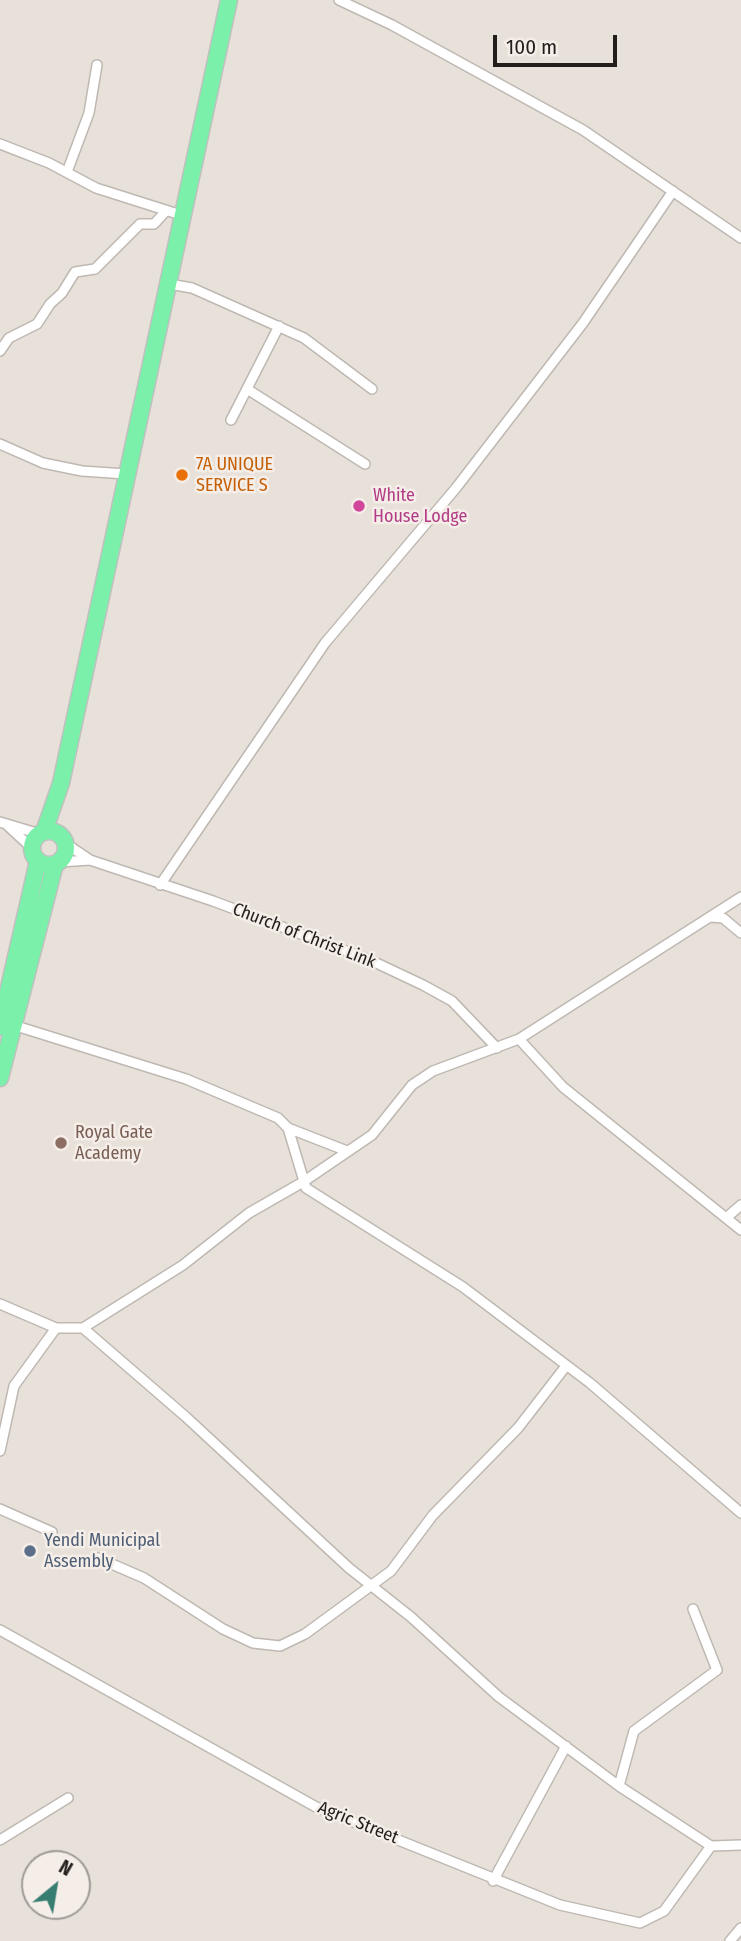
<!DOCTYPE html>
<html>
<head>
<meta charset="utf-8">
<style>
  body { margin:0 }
  #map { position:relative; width:741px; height:1941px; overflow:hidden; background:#e8e1da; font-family:"Fira Sans Condensed",sans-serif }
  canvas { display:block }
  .north { position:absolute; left:21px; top:1850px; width:70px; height:70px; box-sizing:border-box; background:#f5eee8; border:2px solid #a09b96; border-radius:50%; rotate:30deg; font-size:19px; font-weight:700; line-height:28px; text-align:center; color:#211e1c }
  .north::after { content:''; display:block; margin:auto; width:24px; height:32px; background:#387d72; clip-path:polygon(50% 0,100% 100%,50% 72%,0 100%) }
  .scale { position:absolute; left:493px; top:35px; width:124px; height:32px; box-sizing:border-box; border:4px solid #211e1c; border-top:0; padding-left:9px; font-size:21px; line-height:24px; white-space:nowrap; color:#211e1c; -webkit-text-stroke:5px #f5eee8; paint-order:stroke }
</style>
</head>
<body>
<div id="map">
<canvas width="741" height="1941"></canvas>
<div class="north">N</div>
<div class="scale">100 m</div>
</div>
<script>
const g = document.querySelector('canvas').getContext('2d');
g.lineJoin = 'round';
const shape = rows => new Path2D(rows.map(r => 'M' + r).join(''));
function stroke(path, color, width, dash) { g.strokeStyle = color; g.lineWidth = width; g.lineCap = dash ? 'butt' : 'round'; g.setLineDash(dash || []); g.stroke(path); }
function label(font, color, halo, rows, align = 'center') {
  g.font = font + ' "Fira Sans Condensed",sans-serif'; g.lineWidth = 5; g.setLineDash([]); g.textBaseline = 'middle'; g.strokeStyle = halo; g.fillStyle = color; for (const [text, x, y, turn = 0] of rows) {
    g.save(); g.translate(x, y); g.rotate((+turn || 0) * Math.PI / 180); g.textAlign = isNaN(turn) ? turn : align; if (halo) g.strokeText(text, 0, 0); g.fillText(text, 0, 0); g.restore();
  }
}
const minor = shape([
  [339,0,392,25,583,130,741,238],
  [0,144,49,163,96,188,181,215],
  [67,172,89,113,97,65],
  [169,284,192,288,304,338,372,389],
  [0,351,9,338,37,324,50,304,62,293,75,272,95,269,140,224,154,224,166,211],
  [247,389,365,464],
  [231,420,279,326],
  [0,444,43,463,82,471,126,474],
  [0,822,40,834],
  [7,825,33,849],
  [65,843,90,860,213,901,370,960,423,985,452,1001,497,1048],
  [59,862,90,860],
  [160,885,325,643,456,488,583,323,673,191],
  [711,917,723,918,741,933],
  [13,1025,186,1079,278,1118,288,1128,347,1151],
  [519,1039,563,1087,741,1230],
  [288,1128,306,1188,463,1287,590,1383,741,1513],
  [726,1218,741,1205],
  [0,1304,56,1328,83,1328,183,1265,249,1213,303,1182,372,1135,412,1085,433,1071,519,1039,741,897],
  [83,1328,186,1417,349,1568,411,1617,499,1697,619,1786,711,1846,741,1845],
  [0,1451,14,1386,56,1328],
  [0,1509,52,1532],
  [98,1558,144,1578,223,1629,253,1643,280,1646,305,1634,391,1571,433,1515,518,1428,566,1366],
  [0,1630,316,1807,560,1905,640,1923,664,1911,711,1846],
  [619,1786,634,1731,717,1670,693,1609],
  [0,1840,68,1798],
  [493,1881,566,1746],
  [730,1941,741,1928]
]);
const trunk = shape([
  '32 848a17 17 0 1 1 34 0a17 17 0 1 1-34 0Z',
  [44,832,61,783,229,0],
  [0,1027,38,861],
  [0,1078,55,864]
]);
const markers = [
  [182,475,7,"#e8710a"],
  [359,506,7,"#d1479c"],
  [61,1143,7,"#8d6e63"],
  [30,1551,7,"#5c6f8a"]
];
const foodNames = [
  ["7A UNIQUE",196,465],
  ["SERVICE S",196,486]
];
const hotelNames = [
  ["White",373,496],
  ["House Lodge",373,517]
];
const streetNames = [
  ["Church of Christ Link",304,936,21],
  ["Agric Street",358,1823,22]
];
const educationNames = [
  ["Royal Gate",75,1133],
  ["Academy",75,1154]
];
const serviceNames = [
  ["Yendi Municipal",44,1541],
  ["Assembly",44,1562]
];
stroke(minor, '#bfb8b2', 12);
stroke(trunk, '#c1c0bf', 19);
stroke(minor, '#fff', 9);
stroke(trunk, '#7af0aa', 16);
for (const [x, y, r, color] of markers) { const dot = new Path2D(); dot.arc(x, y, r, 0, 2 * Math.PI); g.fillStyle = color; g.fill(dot); stroke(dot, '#f5eee8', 2.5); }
label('18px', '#c56008', '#f5eee8', foodNames, 'left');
label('18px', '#b23c85', '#f5eee8', hotelNames, 'left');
label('18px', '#211e1c', '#f5eee8', streetNames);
label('18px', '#785e54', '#f5eee8', educationNames, 'left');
label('18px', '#4e5e75', '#f5eee8', serviceNames, 'left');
</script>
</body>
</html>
